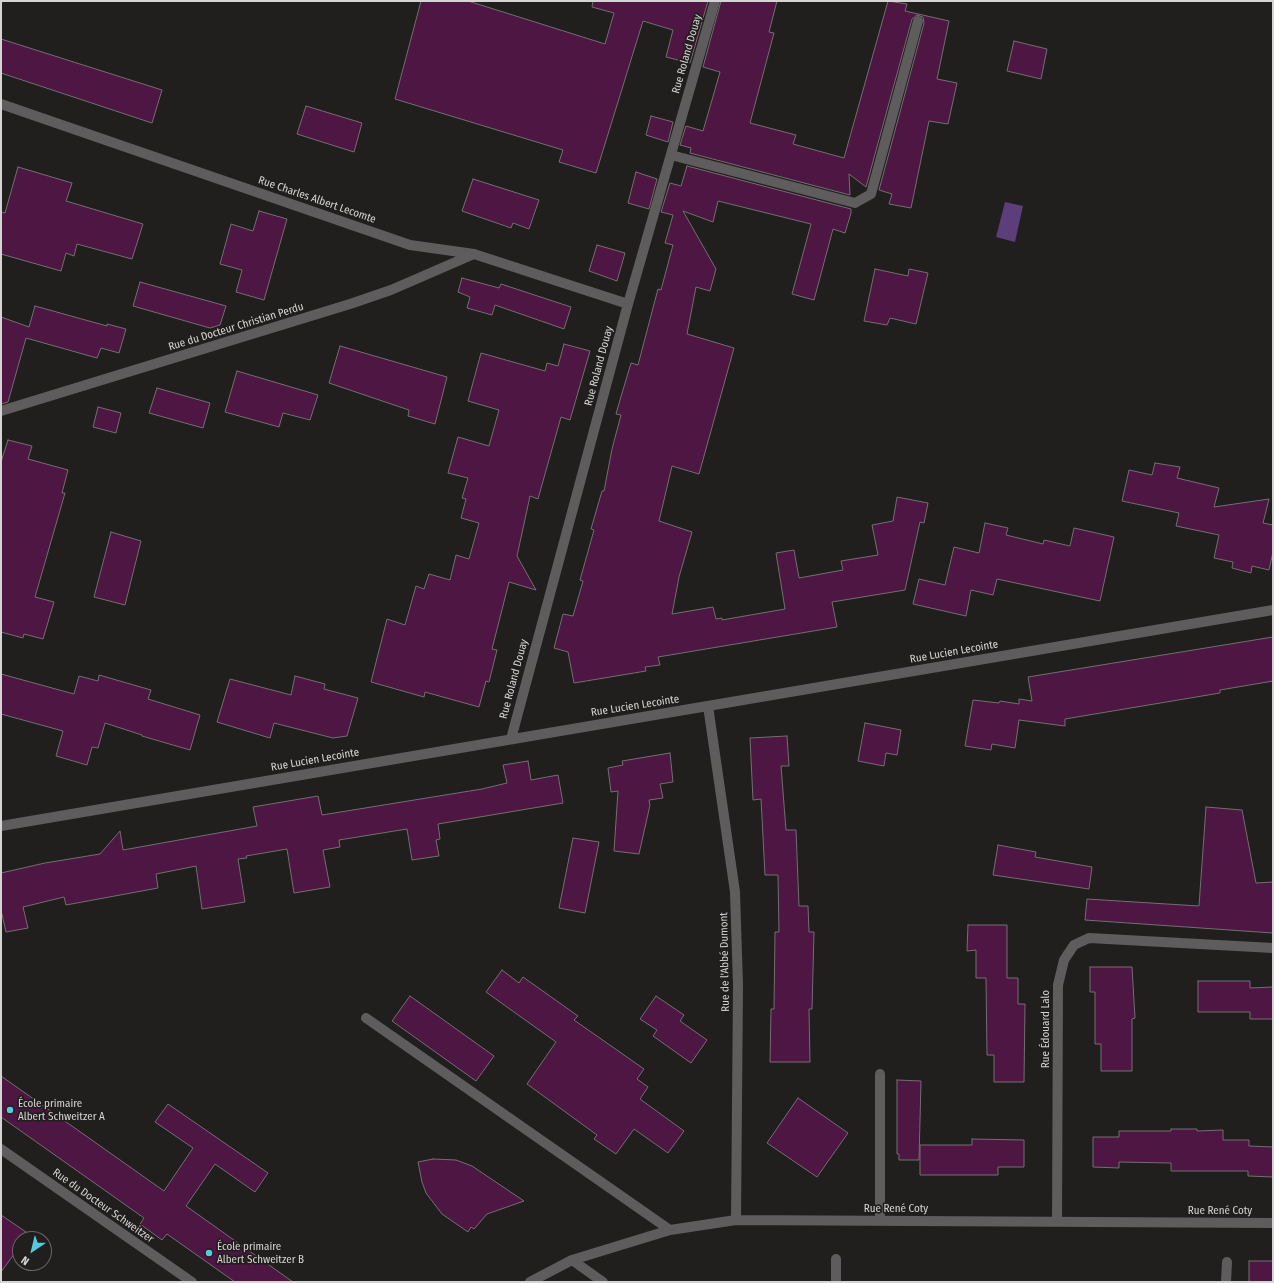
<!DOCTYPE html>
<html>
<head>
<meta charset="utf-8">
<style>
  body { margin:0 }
  #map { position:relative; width:1274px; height:1283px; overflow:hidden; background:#211e1e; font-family:"Fira Sans Condensed",sans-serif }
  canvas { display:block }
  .frame { position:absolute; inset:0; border:2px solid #d5d3d3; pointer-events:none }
  .north { position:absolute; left:12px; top:1231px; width:40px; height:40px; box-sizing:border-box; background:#211e1e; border:1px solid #696666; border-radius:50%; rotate:215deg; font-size:11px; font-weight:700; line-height:16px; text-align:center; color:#d5d3d3 }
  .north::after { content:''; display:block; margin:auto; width:14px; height:18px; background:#53cbdb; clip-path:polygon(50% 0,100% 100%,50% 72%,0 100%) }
</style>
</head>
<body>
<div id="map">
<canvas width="1274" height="1283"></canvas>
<div class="frame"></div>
<div class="north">N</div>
</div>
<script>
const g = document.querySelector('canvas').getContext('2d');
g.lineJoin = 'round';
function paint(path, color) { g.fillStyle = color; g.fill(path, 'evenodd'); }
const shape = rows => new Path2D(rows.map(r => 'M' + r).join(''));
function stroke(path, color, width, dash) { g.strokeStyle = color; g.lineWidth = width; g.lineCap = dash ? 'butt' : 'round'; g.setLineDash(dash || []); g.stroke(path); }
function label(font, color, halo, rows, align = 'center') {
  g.font = font + ' "Fira Sans Condensed",sans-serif'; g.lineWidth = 3.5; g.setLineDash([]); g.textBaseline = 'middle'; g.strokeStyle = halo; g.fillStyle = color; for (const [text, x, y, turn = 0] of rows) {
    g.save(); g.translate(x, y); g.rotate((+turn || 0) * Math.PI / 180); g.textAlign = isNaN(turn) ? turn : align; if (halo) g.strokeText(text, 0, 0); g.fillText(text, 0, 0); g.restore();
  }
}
const water = shape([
  [1005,202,1023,206,1015,242,996,237]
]);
const building = shape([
  [421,1,468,1,605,44,614,13,592,7,593,1,708,1,690,63,666,57,673,30,643,21,596,173,559,162,563,150,395,99,421,1],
  [721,1,777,1,769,32,774,33,750,123,796,135,793,144,844,158,888,1,907,4,905,11,949,21,937,79,957,83,948,124,929,121,911,208,889,204,892,194,879,190,924,23,923,17,917,15,912,19,866,187,849,174,850,195,690,153,691,148,680,145,686,126,703,131,712,100,720,72,703,67,721,1],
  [1,39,162,90,152,123,1,73,1,39],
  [1014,41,1047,49,1041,79,1007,71,1014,41],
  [306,106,362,123,354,152,297,134,306,106],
  [651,116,673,122,668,142,646,135,651,116],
  [687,166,851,209,851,213,845,233,833,229,814,300,792,294,811,224,718,201,713,222,683,211,716,269,710,291,696,287,687,334,734,348,699,474,672,466,659,521,692,532,679,577,672,614,713,607,716,619,722,618,722,620,785,609,776,553,794,550,799,578,843,570,841,561,878,555,872,525,893,521,897,497,928,503,924,523,920,522,905,590,832,602,837,627,658,657,660,665,645,667,646,671,574,683,568,652,554,648,563,614,573,616,583,581,580,580,594,530,591,529,602,491,604,491,612,449,621,415,616,414,620,400,631,363,638,365,658,289,661,290,673,245,665,243,673,215,661,212,670,183,681,186,687,166],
  [18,167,72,183,66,201,143,224,132,259,77,244,74,256,66,253,61,271,1,254,1,212,5,213,18,167],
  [636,172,657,179,649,209,628,203,636,172],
  [473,179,539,200,529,229,513,223,511,228,462,211,473,179],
  [259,211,287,219,264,300,236,292,242,270,220,264,231,224,253,231,259,211],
  [597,245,625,253,617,281,589,271,597,245],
  [875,269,908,276,909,269,928,273,916,324,890,318,887,325,864,321,875,269],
  [462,278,499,288,501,284,571,307,564,329,495,305,492,315,467,308,470,297,458,292,462,278],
  [140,282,226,306,220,325,210,328,133,306,140,282],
  [35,306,107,326,107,324,126,329,119,353,101,348,97,358,26,338,8,402,1,404,1,317,29,327,35,306],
  [564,344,590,351,570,420,561,417,538,499,530,496,517,556,536,590,509,582,492,649,497,650,489,682,486,681,479,707,425,692,424,697,371,682,387,619,405,625,416,586,424,589,429,574,450,580,456,555,469,559,479,523,461,518,466,499,462,498,468,478,448,473,458,437,489,446,499,410,468,401,481,353,545,371,547,363,558,366,564,344],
  [340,346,447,377,435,424,408,416,409,410,329,383,340,346],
  [237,371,318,395,310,420,283,413,279,427,225,412,237,371],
  [157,388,210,403,203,428,149,413,157,388],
  [98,407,121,413,116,433,93,427,98,407],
  [8,440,32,446,28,459,68,470,62,493,65,493,35,597,54,602,43,639,24,634,23,638,1,632,1,462,8,440],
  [1155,463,1180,467,1177,478,1219,488,1214,507,1269,499,1263,523,1273,525,1273,552,1269,570,1252,566,1251,573,1232,568,1233,562,1214,558,1219,535,1176,526,1179,513,1122,501,1129,470,1152,475,1155,463],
  [985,523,1008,528,1006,535,1043,544,1044,540,1070,546,1074,528,1114,537,1100,601,997,579,993,595,971,590,966,616,913,604,919,579,945,585,954,547,979,553,985,523],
  [111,532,141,541,125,605,94,597,111,532],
  [1273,637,1273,681,1220,690,1220,693,1065,719,1065,726,1019,720,1015,748,992,744,991,750,965,746,973,700,999,703,1000,701,1019,704,1019,699,1032,701,1028,677,1273,637],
  [1,674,74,694,79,676,98,681,99,675,151,690,148,699,200,715,190,750,142,736,142,735,105,723,98,748,92,747,87,765,56,756,63,731,1,714,1,674],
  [295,676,325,684,324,689,358,698,347,736,333,738,274,723,270,738,217,722,230,679,291,695,295,676],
  [865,723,901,730,897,755,886,753,884,766,858,761,865,723],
  [787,736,789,766,781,766,786,830,796,830,799,906,808,906,809,932,814,932,812,1009,809,1009,810,1062,770,1062,771,1009,774,1009,775,932,779,932,778,875,765,875,761,799,753,800,750,738,787,736],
  [670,753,673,782,660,784,663,798,649,800,650,805,639,854,614,851,618,791,611,792,608,768,623,765,622,761,670,753],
  [528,761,531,780,558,775,563,803,438,824,440,839,436,840,439,856,412,860,407,829,339,840,340,847,323,850,330,887,294,893,287,849,246,856,247,858,238,859,245,902,202,909,196,866,156,874,158,888,66,905,64,897,23,907,28,928,6,932,1,910,1,873,45,863,100,854,120,831,123,850,257,826,253,807,306,798,318,796,322,815,482,789,507,783,503,765,528,761],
  [1206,807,1242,810,1256,883,1273,882,1273,933,1085,920,1087,899,1199,906,1206,807],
  [573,838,599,842,585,913,559,908,573,838],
  [998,845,1036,852,1035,857,1092,867,1089,889,993,875,998,845],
  [968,925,1007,925,1007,978,1018,978,1018,1004,1025,1004,1024,1082,994,1082,994,1055,987,1055,986,978,976,978,976,950,967,951,968,925],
  [1090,967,1132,967,1135,1018,1132,1019,1132,1071,1101,1071,1101,1044,1095,1044,1095,992,1090,992,1090,967],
  [502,970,519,983,523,977,578,1016,574,1020,644,1069,637,1079,648,1087,640,1099,684,1131,668,1153,634,1129,616,1154,594,1139,597,1135,527,1084,556,1042,486,992,502,970],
  [1198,981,1250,981,1250,988,1273,987,1273,1019,1250,1019,1250,1012,1198,1012,1198,981],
  [410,996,494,1056,476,1081,392,1021,410,996],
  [656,996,684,1015,680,1021,707,1040,691,1063,653,1036,657,1030,640,1019,656,996],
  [1,1076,164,1191,193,1148,155,1122,168,1104,268,1173,255,1192,215,1164,186,1206,293,1282,235,1282,167,1234,162,1240,140,1224,144,1218,1,1117,1,1076],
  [897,1080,921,1081,919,1160,899,1160,899,1154,897,1154,897,1080],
  [798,1098,848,1133,817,1177,767,1143,798,1098],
  [1171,1129,1197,1129,1197,1131,1223,1130,1223,1140,1249,1140,1249,1146,1273,1147,1273,1177,1248,1176,1248,1171,1171,1171,1171,1163,1119,1162,1119,1168,1093,1167,1093,1137,1119,1137,1119,1131,1171,1131,1171,1129],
  [972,1139,1024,1140,1024,1167,998,1167,998,1175,920,1175,920,1145,972,1145,972,1139],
  [433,1159,456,1160,472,1166,524,1201,487,1214,474,1229,471,1227,468,1232,442,1214,426,1193,422,1182,418,1162,433,1159],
  [1,1215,29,1234,25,1239,20,1239,20,1246,1,1272,1,1215],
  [1249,1261,1273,1261,1273,1282,1249,1282,1249,1261]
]);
const service = shape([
  [671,155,855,203,871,194,918,21]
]);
const minor = shape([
  [1,104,410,245,474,254,628,304],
  [1,411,350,304,391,290,474,254],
  [708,706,735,892,738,985,736,1220],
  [511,739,628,304,715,1],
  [1,826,1273,610],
  [366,1018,670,1230],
  [880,1074,880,1221],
  [1,1149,192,1282],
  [1057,1222,1058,985,1064,960,1074,945,1089,938,1273,948],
  [836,1259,836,1282],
  [572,1260,603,1282],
  [530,1282,572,1260,670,1230,736,1220,1273,1223],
  [1226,1282,1227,1262]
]);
const markers = [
  [10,1110,4,"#53cbdb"],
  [209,1253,4,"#53cbdb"]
];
const streetNames = [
  ["Rue Roland Douay",687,54,-74],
  ["Rue Charles Albert Lecomte",317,200,19],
  ["Rue du Docteur Christian Perdu",236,327,-17],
  ["Rue Roland Douay",599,366,-75],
  ["Rue Lucien Lecointe",954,652,-10],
  ["Rue Roland Douay",514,679,-75],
  ["Rue Lucien Lecointe",635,706,-9],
  ["Rue Lucien Lecointe",315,760,-10],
  ["Rue de l'Abbé Dumont",725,962,-91],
  ["Rue Édouard Lalo",1046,1029,-90],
  ["Rue du Docteur Schweitzer",103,1206,35],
  ["Rue René Coty",896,1209],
  ["Rue René Coty",1220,1211]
];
const poiNames = [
  ["École primaire",18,1104],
  ["Albert Schweitzer A",18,1117],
  ["École primaire",217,1247],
  ["Albert Schweitzer B",217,1260]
];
paint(water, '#5c3e7b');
paint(building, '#4e1642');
stroke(building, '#726f71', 1);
stroke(service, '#5e5c5c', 10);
stroke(minor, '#5e5c5c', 10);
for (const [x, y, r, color] of markers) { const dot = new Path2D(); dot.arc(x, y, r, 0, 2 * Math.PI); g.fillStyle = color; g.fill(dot); stroke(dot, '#211e1e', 1.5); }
label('11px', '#d5d3d3', '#211e1e', streetNames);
label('11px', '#d5d3d3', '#211e1e', poiNames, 'left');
</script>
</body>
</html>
